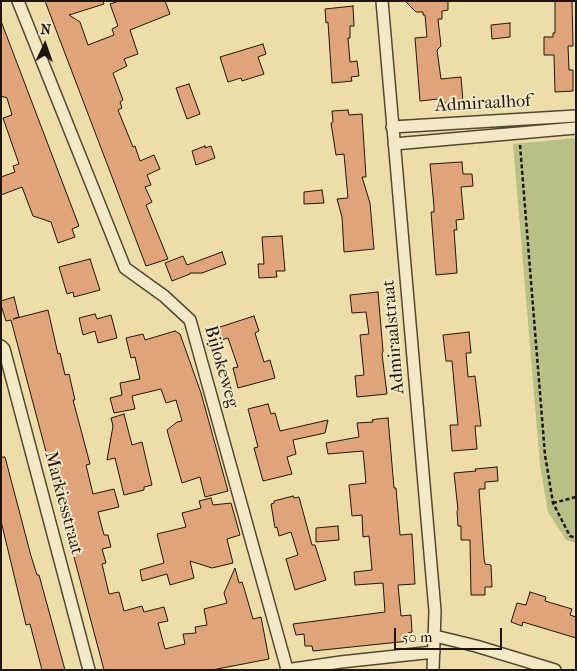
<!DOCTYPE html>
<html>
<head>
<meta charset="utf-8">
<style>
  body { margin:0 }
  #map { position:relative; width:577px; height:671px; overflow:hidden; background:#ecdda9; font-family:"IM FELL French Canon",serif }
  canvas { display:block }
  .frame { position:absolute; inset:0; border:2px solid #21150b; pointer-events:none }
  .north { position:absolute; left:20px; top:20px; width:50px; height:50px; -webkit-text-stroke:4px #f3e9c7; paint-order:stroke; rotate:3deg; font-size:14px; font-weight:700; line-height:20px; text-align:center; color:#21150b }
  .north::after { content:''; display:block; margin:auto; width:18px; height:22px; background:#21150b; clip-path:polygon(50% 0,100% 100%,50% 72%,0 100%) }
  .scale { position:absolute; left:394px; top:628px; width:108px; height:22px; box-sizing:border-box; border:2px solid #21150b; border-top:0; padding-left:6px; font-size:15px; line-height:18px; white-space:nowrap; color:#21150b; -webkit-text-stroke:4px #f3e9c7; paint-order:stroke }
</style>
</head>
<body>
<div id="map">
<canvas width="577" height="671"></canvas>
<div class="frame"></div>
<div class="north">N</div>
<div class="scale">50 m</div>
</div>
<script>
const g = document.querySelector('canvas').getContext('2d');
g.lineJoin = 'round';
function paint(path, color) { g.fillStyle = color; g.fill(path, 'evenodd'); }
const shape = rows => new Path2D(rows.map(r => 'M' + r).join(''));
function stroke(path, color, width, dash) { g.strokeStyle = color; g.lineWidth = width; g.lineCap = dash ? 'butt' : 'round'; g.setLineDash(dash || []); g.stroke(path); }
function label(font, color, halo, rows, align = 'center') {
  g.font = font + ' "IM FELL French Canon",serif'; g.lineWidth = 4; g.setLineDash([]); g.textBaseline = 'middle'; g.strokeStyle = halo; g.fillStyle = color; for (const [text, x, y, turn = 0] of rows) {
    g.save(); g.translate(x, y); g.rotate((+turn || 0) * Math.PI / 180); g.textAlign = isNaN(turn) ? turn : align; if (halo) g.strokeText(text, 0, 0); g.fillText(text, 0, 0); g.restore();
  }
}
const green = shape([
  [576,138,576,543,566,540,548,512,540,465,513,144]
]);
const building = shape([
  [45,1,103,1,104,4,69,15,80,22,88,45,114,35,112,29,118,26,110,4,119,1,165,1,170,14,130,30,138,54,124,59,127,66,113,73,123,100,120,102,122,108,118,110,133,147,135,146,140,161,154,155,160,169,147,175,151,185,145,187,152,202,146,205,168,259,146,266,45,1],
  [405,1,448,1,448,10,442,11,442,19,438,19,441,46,437,50,441,79,461,77,463,102,443,103,438,99,420,101,415,38,427,37,425,15,423,15,423,12,416,12,405,1],
  [555,1,572,1,573,46,568,46,569,70,573,70,573,91,555,92,554,55,544,55,544,37,553,37,553,33,555,33,555,1],
  [353,6,354,26,350,26,350,38,348,38,350,62,357,61,359,76,351,77,352,81,332,83,328,22,326,23,325,9,353,6],
  [1,21,79,226,72,229,75,237,58,243,51,222,33,216,22,187,1,195,1,177,15,172,13,166,19,164,3,118,12,115,7,98,1,96,1,21],
  [510,23,510,37,492,39,491,25,510,23],
  [263,44,266,54,258,57,264,74,242,81,241,78,228,82,220,57,263,44],
  [189,84,200,114,187,119,176,88,189,84],
  [348,110,349,115,362,114,366,177,362,177,370,203,374,249,344,252,342,217,337,199,348,198,344,154,336,155,331,123,333,122,332,111,348,110],
  [205,146,205,148,211,146,215,158,196,165,192,151,205,146],
  [462,162,463,174,472,174,473,186,461,187,464,219,456,220,457,230,454,230,457,273,436,275,431,212,434,212,434,206,430,164,462,162],
  [322,190,324,203,304,204,304,192,322,190],
  [282,236,285,271,276,271,277,277,259,278,258,264,264,264,262,237,282,236],
  [222,252,226,264,202,273,190,273,190,274,172,281,165,263,183,256,187,265,222,252],
  [90,259,100,290,74,297,73,292,67,294,59,267,90,259],
  [378,292,383,351,382,354,387,394,357,397,355,376,364,375,360,335,369,334,366,312,352,313,350,295,378,292],
  [14,297,19,317,13,319,48,310,58,354,60,353,65,375,69,374,75,400,73,400,90,464,86,465,93,494,114,489,119,507,98,512,104,535,108,535,111,547,102,549,106,563,102,564,109,594,119,592,124,611,142,606,144,612,164,607,168,621,158,623,165,649,185,644,183,634,196,633,195,627,207,625,204,609,227,603,224,593,235,568,239,583,242,582,244,588,253,619,261,617,269,659,212,670,104,670,11,320,6,321,1,305,1,301,14,297],
  [95,314,97,319,111,315,117,338,98,343,95,331,83,335,79,318,95,314],
  [254,316,259,331,255,333,264,362,270,360,275,378,238,388,233,368,238,367,228,338,221,340,217,328,254,316],
  [175,331,180,334,201,393,228,491,205,497,200,477,182,483,167,430,177,422,182,421,176,400,166,403,161,389,132,396,135,409,114,413,110,398,122,395,120,383,140,379,135,357,131,358,126,338,143,334,145,340,175,331],
  [469,332,471,353,466,353,468,377,475,376,481,426,475,426,477,449,452,451,450,425,458,425,452,361,446,361,443,335,469,332],
  [268,404,271,414,275,413,280,431,328,420,325,433,293,440,296,454,287,457,292,474,263,481,254,448,258,447,248,409,268,404],
  [124,414,132,445,142,442,152,485,144,487,144,490,124,495,115,458,107,460,113,426,111,418,124,414],
  [388,418,394,488,396,488,400,535,412,534,415,584,398,585,401,616,411,615,412,632,408,633,409,641,313,651,312,646,305,646,304,634,296,635,293,624,385,612,383,583,355,585,354,572,372,570,369,536,363,537,362,515,352,516,349,485,366,483,363,451,328,454,326,443,359,437,357,423,373,422,372,420,377,419,388,418],
  [1,457,5,457,31,556,37,575,39,575,65,670,42,670,30,624,26,625,1,521,1,457],
  [497,467,498,481,485,482,485,489,479,489,484,558,485,564,491,565,492,587,485,587,485,595,471,595,470,540,461,540,461,526,458,526,457,511,458,510,454,473,476,471,475,469,497,467],
  [293,496,294,498,299,497,312,545,315,545,326,580,295,590,286,559,298,555,291,532,279,536,277,527,275,528,271,504,274,503,274,501,293,496],
  [211,498,213,505,231,503,240,535,227,539,233,563,212,568,190,561,194,578,170,585,167,574,142,581,140,570,164,563,157,534,186,527,182,513,201,508,199,501,211,498],
  [338,526,339,540,316,542,316,528,338,526],
  [530,592,546,597,545,601,572,609,570,615,576,617,576,638,523,622,522,626,511,622,517,603,526,605,530,592]
]);
const path = shape([
  [520,145,545,455,553,503,570,536,576,538],
  [553,503,576,497]
]);
const street = shape([
  [18,1,125,268,164,296,190,320,287,669],
  [382,1,435,611,433,670],
  [392,127,576,116],
  [394,144,576,128],
  [1,346,4,349,89,670],
  [435,636,476,646,555,670],
  [286,670,341,662,434,652]
]);
const streetNames = [
  ["Admiraalhof",483,104,-3],
  ["Admiraalstraat",394,337,-95],
  ["Bijlokeweg",221,367,74],
  ["Markiesstraat",63,503,75]
];
paint(green, '#b9c086');
paint(building, '#e0a47b');
stroke(building, '#21150b', 1);
stroke(street, '#544732', 14);
stroke(path, '#21150b', 2.5, [4, 2.5]);
stroke(street, '#f3e9c7', 11);
label('18px', '#21150b', '#f3e9c7', streetNames);
</script>
</body>
</html>
